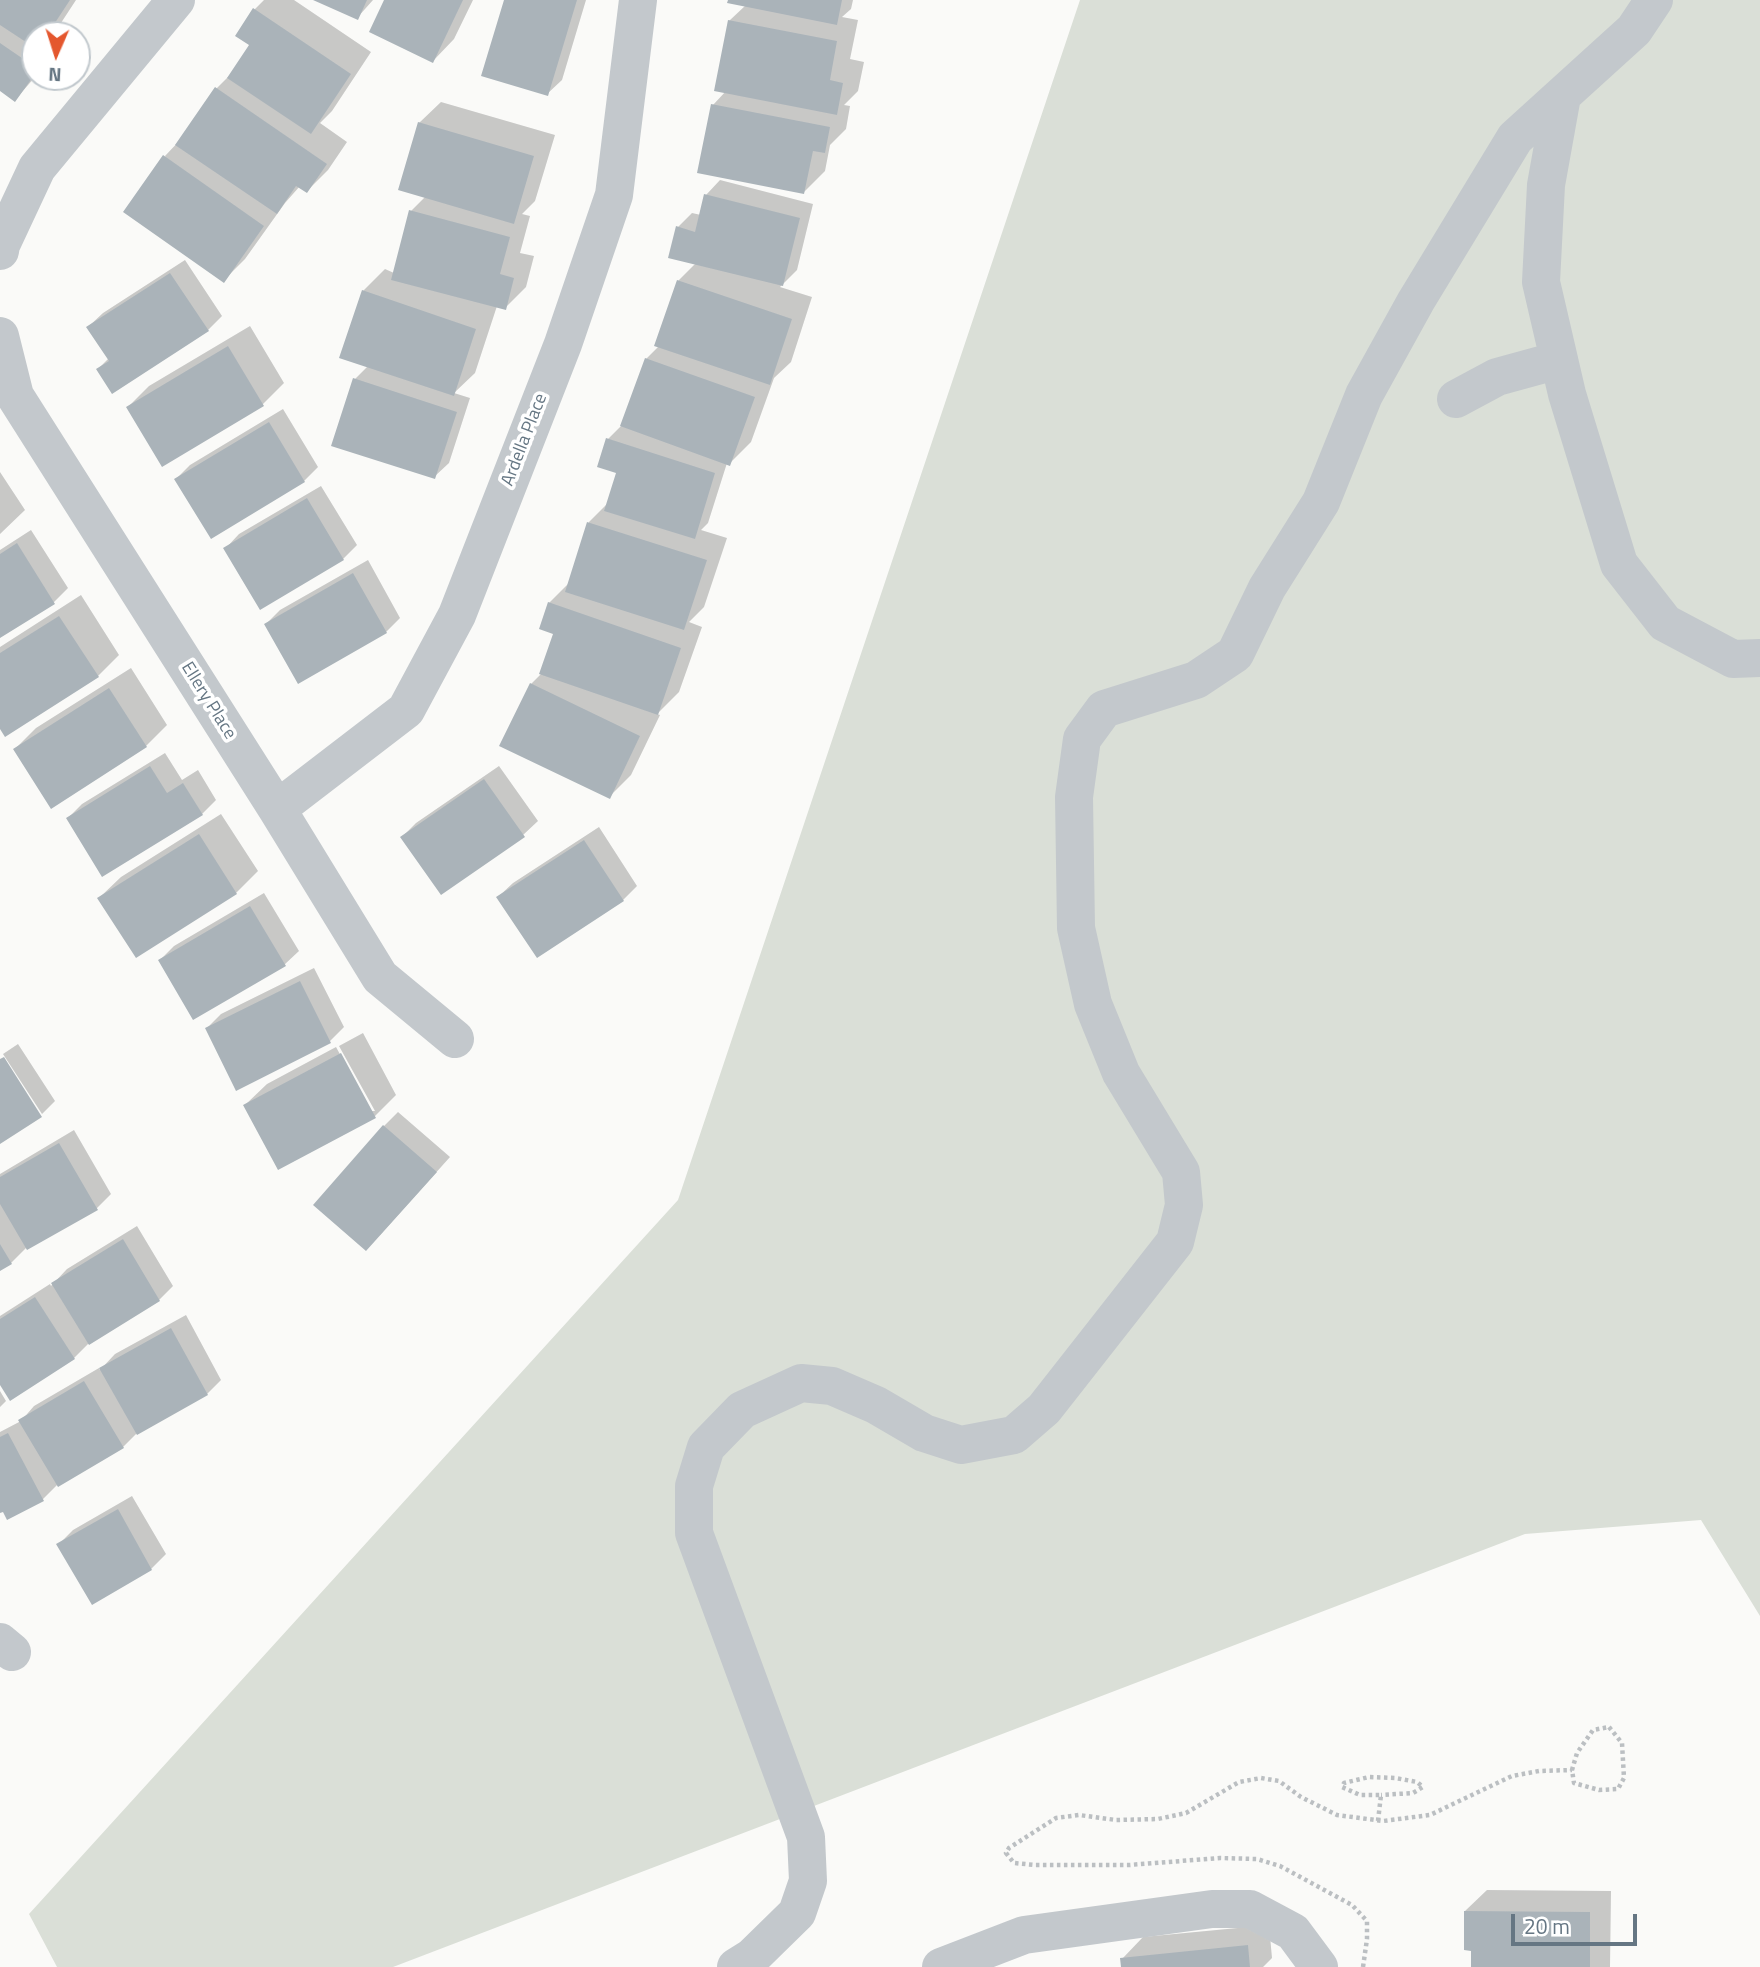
<!DOCTYPE html>
<html>
<head>
<meta charset="utf-8">
<style>
  body { margin:0 }
  #map { position:relative; width:1760px; height:1967px; overflow:hidden; background:#fafaf8; font-family:"Titillium Web",sans-serif }
  canvas { display:block }
  .north { position:absolute; left:21px; top:21px; width:70px; height:70px; box-sizing:border-box; background:#fff; border:2px solid #c1c8cd; border-radius:50%; rotate:183deg; font-size:19px; font-weight:700; line-height:28px; text-align:center; color:#657683 }
  .north::after { content:''; display:block; margin:auto; width:24px; height:32px; background:#e4572e; clip-path:polygon(50% 0,100% 100%,50% 72%,0 100%) }
  .scale { position:absolute; left:1511px; top:1914px; width:126px; height:32px; box-sizing:border-box; border:4px solid #657683; border-top:0; padding-left:9px; font-size:21px; line-height:24px; white-space:nowrap; color:#657683; -webkit-text-stroke:5px #fff; paint-order:stroke }
</style>
</head>
<body>
<div id="map">
<canvas width="1760" height="1967"></canvas>
<div class="north">N</div>
<div class="scale">20 m</div>
</div>
<script>
const g = document.querySelector('canvas').getContext('2d');
g.lineJoin = 'round';
function paint(path, color) { g.fillStyle = color; g.fill(path, 'evenodd'); }
const shape = rows => new Path2D(rows.map(r => 'M' + r).join(''));
function stroke(path, color, width, dash) { g.strokeStyle = color; g.lineWidth = width; g.lineCap = dash ? 'butt' : 'round'; g.setLineDash(dash || []); g.stroke(path); }
function label(font, color, halo, rows, align = 'center') {
  g.font = font + ' "Titillium Web",sans-serif'; g.lineWidth = 7; g.setLineDash([]); g.textBaseline = 'middle'; g.strokeStyle = halo; g.fillStyle = color; for (const [text, x, y, turn = 0] of rows) {
    g.save(); g.translate(x, y); g.rotate((+turn || 0) * Math.PI / 180); g.textAlign = isNaN(turn) ? turn : align; if (halo) g.strokeText(text, 0, 0); g.fillText(text, 0, 0); g.restore();
  }
}
const green = shape([
  [1080,0,1760,0,1760,1616,1701,1520,1525,1534,393,1967,57,1967,29,1914,678,1200]
]);
const shadow = shape([
  [0,0,76,0,59,26,50,35,35,35,35,77,15,100,0,89],
  [264,0,294,0,371,52,332,111,320,123,347,142,328,170,307,191,300,186,285,203,245,259,224,280,165,156,181,139,216,89,233,72,251,45,255,9],
  [317,0,373,0,357,18],
  [386,0,473,0,454,39,433,61],
  [505,0,586,0,562,80,547,94],
  [730,0,853,0,851,9,842,17,858,20,850,59,864,62,858,91,844,105,850,106,846,129,830,145,825,171,804,192,713,105,726,91,729,21,746,5],
  [441,102,555,135,535,201,522,214,530,216,520,253,534,256,526,287,505,308,497,306,475,373,454,393,470,398,449,463,434,477,355,379,368,366,363,291,385,269,394,273,411,211,426,196,419,123],
  [720,180,813,204,797,270,780,287,812,297,791,362,774,378,751,442,729,464,727,463,708,523,701,530,727,538,704,607,689,622,702,627,679,692,657,714,660,715,631,775,609,797,531,684,542,673,555,633,549,603,569,583,589,522,609,502,618,472,608,439,622,425,646,359,659,346,678,281,696,263,678,227,692,213,701,215,706,195],
  [185,260,222,316,208,330,98,369,109,358,88,327,103,313],
  [250,326,284,383,263,404,162,464,128,407,149,386],
  [283,409,318,467,304,481,176,479,190,465],
  [0,472,25,510,0,534],
  [321,486,357,545,343,559,225,549,239,534],
  [31,530,68,588,54,602,0,636,0,550],
  [368,560,400,618,386,632,266,624,280,610],
  [81,595,119,655,98,676,0,726,0,647],
  [131,668,167,725,146,746,15,749,36,728],
  [165,753,182,780,198,770,216,800,202,814,68,818,82,804],
  [499,766,538,821,523,835,402,837,416,823],
  [221,814,258,871,236,893,136,956,99,898,121,877],
  [599,827,637,886,623,900,537,956,498,897,513,883],
  [264,893,299,951,284,965,160,960,174,946],
  [314,968,344,1027,329,1042,207,1028,221,1014],
  [363,1033,396,1095,375,1116,279,1167,245,1105,267,1084,336,1047,371,1111,375,1111,339,1046],
  [18,1044,55,1101,42,1114,3,1054],
  [398,1112,450,1157,380,1235,384,1126],
  [74,1130,111,1194,97,1208,27,1247,11,1263,0,1269,0,1174],
  [137,1226,173,1286,159,1300,88,1344,74,1358,0,1382,0,1316,50,1284,51,1286,67,1269],
  [186,1315,221,1380,207,1394,138,1432,123,1447,58,1484,43,1499,0,1511,0,1432,21,1421,34,1406,99,1368,100,1370,115,1354],
  [0,1391,6,1401,0,1407],
  [132,1496,166,1554,151,1569,92,1603,59,1544,73,1530],
  [1487,1890,1611,1891,1610,1967,1472,1967,1473,1949,1465,1911],
  [1269,1925,1272,1958,1263,1967,1123,1967,1122,1959,1143,1937]
]);
const building = shape([
  [0,0,70,0,47,35,35,35,35,48,0,25],
  [313,0,367,0,358,20],
  [384,0,463,0,433,63,369,32],
  [504,0,577,0,548,96,481,76],
  [728,0,842,0,837,25,727,3],
  [253,8,351,74,311,134,227,78,249,45,235,36],
  [728,20,837,41,830,80,843,83,837,115,714,91],
  [0,43,35,67,35,74,15,102,0,91],
  [215,87,327,164,307,193,296,186,277,214,175,145],
  [711,104,830,127,825,153,813,151,804,194,697,173],
  [418,122,534,156,514,224,398,190],
  [163,155,264,226,224,283,123,212],
  [704,194,800,218,783,286,668,258,676,226,695,232],
  [409,210,510,237,500,274,514,278,506,310,391,280],
  [170,273,209,331,112,394,96,369,109,361,86,327],
  [677,280,792,319,770,385,654,346],
  [362,290,476,329,454,396,339,358],
  [228,346,264,406,162,467,126,407],
  [645,358,755,397,730,466,620,426],
  [353,378,457,412,435,479,331,446],
  [269,422,305,482,211,539,174,479],
  [606,438,715,473,695,539,604,511,616,473,597,467],
  [307,498,344,560,260,610,223,548],
  [587,522,707,560,684,630,565,592],
  [17,543,55,604,0,638,0,554],
  [353,573,387,633,298,684,264,624],
  [548,602,681,648,658,715,539,674,553,634,539,629],
  [59,616,99,677,5,737,0,729,0,653],
  [530,683,640,736,610,799,499,746],
  [109,688,147,747,51,809,13,749],
  [150,766,167,793,183,783,203,815,102,877,66,818],
  [484,779,525,837,441,895,400,837],
  [199,834,237,894,136,958,97,898],
  [584,840,624,901,537,958,496,897],
  [250,906,286,966,193,1020,158,960],
  [300,981,331,1043,236,1091,205,1028],
  [341,1053,376,1118,278,1170,243,1105],
  [4,1057,42,1117,0,1144,0,1059],
  [383,1125,437,1172,366,1251,313,1205],
  [59,1143,98,1210,27,1250,0,1204,0,1177],
  [123,1239,160,1301,89,1345,51,1283],
  [0,1244,12,1264,0,1271],
  [35,1297,75,1359,10,1401,0,1385,0,1319],
  [171,1328,208,1395,137,1435,99,1368],
  [84,1381,124,1448,58,1487,18,1420],
  [8,1433,44,1501,7,1520,3,1512,0,1513,0,1437],
  [118,1509,152,1570,92,1605,56,1544],
  [1464,1911,1590,1912,1590,1967,1471,1967,1471,1951,1464,1950],
  [1248,1945,1250,1967,1121,1967,1120,1958]
]);
const path = shape([
  [1609,1727,1622,1743,1624,1778,1618,1789,1599,1790,1574,1783,1572,1770,1577,1753,1593,1730,1609,1727],
  [1378,1821,1381,1795,1360,1795,1342,1787,1344,1783,1369,1777,1395,1778,1417,1782,1423,1787,1413,1793,1381,1795],
  [1363,1967,1367,1939,1367,1921,1352,1905,1280,1866,1257,1859,1220,1858,1129,1865,1035,1865,1014,1863,1006,1853,1009,1848,1056,1818,1079,1815,1116,1820,1158,1819,1186,1813,1239,1782,1261,1778,1279,1781,1301,1797,1337,1815,1383,1821,1430,1815,1512,1776,1539,1771,1572,1770]
]);
const minor = shape([
  [1562,96,1546,185,1541,282,1567,394,1619,564,1665,623,1733,659,1760,658],
  [0,251,1,245,37,168,176,0],
  [0,336,15,396,277,809,380,977,455,1039],
  [1456,399,1497,377,1559,360],
  [277,809,406,710,457,615,563,344,614,195,638,0],
  [0,1642,12,1652],
  [736,1967,752,1957,797,1913,808,1881,806,1837,694,1533,694,1486,706,1447,742,1410,801,1383,832,1386,876,1405,924,1433,961,1445,1014,1435,1044,1409,1175,1242,1184,1205,1181,1172,1121,1073,1093,1004,1076,928,1074,797,1082,739,1104,709,1196,680,1235,654,1267,588,1321,502,1364,395,1416,301,1515,138,1634,30,1654,0],
  [941,1967,1024,1935,1212,1909,1250,1909,1293,1932,1319,1967]
]);
const streetNames = [
  ["Ardella Place",525,440,-69],
  ["Ellery Place",208,701,58]
];
paint(green, '#dadfd7');
paint(shadow, '#0003');
paint(building, '#aab3b9');
stroke(path, '#bbbfc2', 4.5, [3.5, 3.5]);
stroke(minor, '#c3c8cc', 38);
label('18px', '#657683', '#fff', streetNames);
</script>
</body>
</html>
